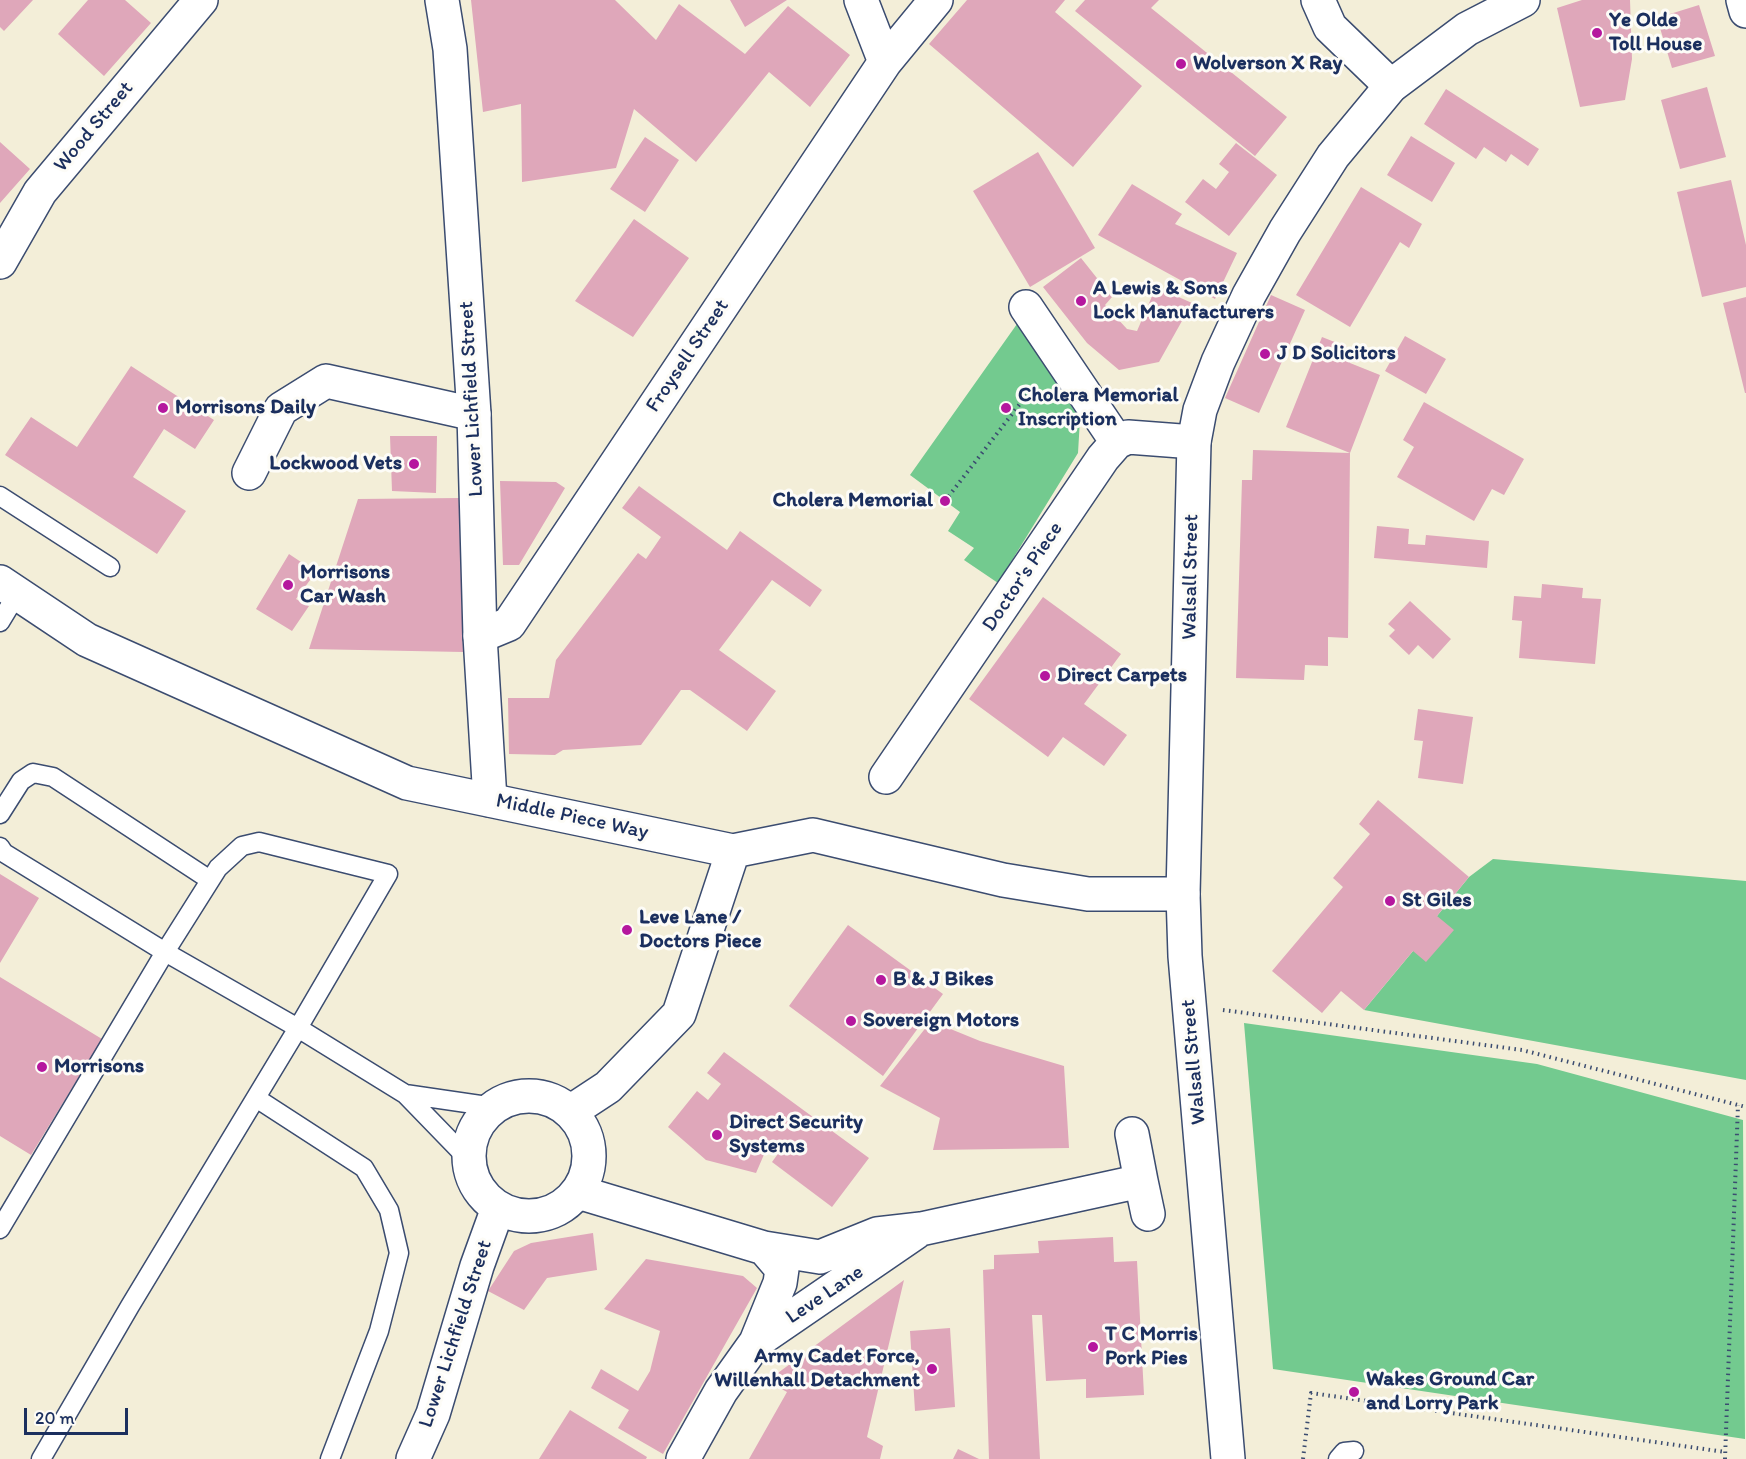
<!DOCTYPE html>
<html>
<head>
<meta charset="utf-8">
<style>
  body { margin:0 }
  #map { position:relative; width:1746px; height:1459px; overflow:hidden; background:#f3eed8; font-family:Itim,sans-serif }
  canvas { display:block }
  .scale { position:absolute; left:24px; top:1408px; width:104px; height:27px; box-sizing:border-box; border:3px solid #1b2f5e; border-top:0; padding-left:8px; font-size:18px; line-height:21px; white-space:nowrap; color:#1b2f5e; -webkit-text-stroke:4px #fdfcf7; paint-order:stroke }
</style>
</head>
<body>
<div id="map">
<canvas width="1746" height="1459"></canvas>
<div class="scale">20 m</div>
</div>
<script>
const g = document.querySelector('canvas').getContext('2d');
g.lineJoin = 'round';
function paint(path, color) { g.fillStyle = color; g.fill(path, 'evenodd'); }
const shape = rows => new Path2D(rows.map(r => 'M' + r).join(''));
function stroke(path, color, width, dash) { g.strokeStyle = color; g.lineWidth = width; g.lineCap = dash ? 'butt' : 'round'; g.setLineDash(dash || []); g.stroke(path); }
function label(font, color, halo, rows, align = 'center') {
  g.font = font + ' Itim,sans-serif'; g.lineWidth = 6; g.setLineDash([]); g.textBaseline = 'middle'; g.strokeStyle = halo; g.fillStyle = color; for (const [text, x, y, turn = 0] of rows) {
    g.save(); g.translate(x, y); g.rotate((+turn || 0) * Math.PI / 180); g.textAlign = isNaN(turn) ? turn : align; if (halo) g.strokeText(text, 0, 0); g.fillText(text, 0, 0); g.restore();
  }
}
const green = shape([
  [1017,324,1080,419,1078,453,998,583,964,560,974,548,948,531,960,512,910,475],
  [1493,859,1746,881,1746,1080,1364,1010,1413,951,1437,916,1469,877],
  [1244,1023,1537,1064,1743,1120,1745,1439,1273,1369]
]);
const building = shape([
  [0,0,33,0,4,31,0,27],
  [88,0,125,0,151,23,104,76,58,34],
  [471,0,615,0,656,40,679,4,745,54,788,6,850,55,810,107,769,72,696,162,634,109,616,168,522,182,521,104,483,112],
  [730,0,787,0,745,27],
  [967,0,1065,0,1055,12,1142,86,1073,167,929,44],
  [1085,0,1159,0,1151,8,1287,117,1255,156,1075,11],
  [1582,0,1630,0,1632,59,1625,100,1580,107,1557,8],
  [1699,5,1715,56,1672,68,1657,18],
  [1707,87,1726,157,1680,169,1661,100],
  [1446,89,1539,149,1528,166,1511,154,1506,162,1484,147,1476,159,1424,124],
  [1411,136,1455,163,1432,202,1387,175],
  [645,137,679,160,645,212,610,189],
  [0,142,30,169,0,203],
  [1236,143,1277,175,1229,236,1185,202,1203,179,1216,189,1229,172,1219,164],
  [1038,152,1095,248,1030,287,973,191],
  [1731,180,1746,245,1746,287,1702,297,1677,192],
  [1132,184,1182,214,1175,224,1237,253,1215,299,1098,235],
  [1361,187,1422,224,1409,248,1400,242,1350,327,1296,295],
  [634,219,689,258,633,337,575,301],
  [1081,258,1112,297,1105,305,1127,329,1137,331,1156,287,1192,303,1159,362,1119,370,1087,343,1043,287],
  [1271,295,1305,310,1259,413,1225,398],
  [1746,297,1746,393,1745,393,1723,303],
  [1405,336,1446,359,1426,394,1385,371],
  [1322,337,1355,350,1350,363,1380,375,1350,453,1286,427],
  [131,366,214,420,195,449,164,429,133,477,186,511,157,554,5,455,31,417,77,447],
  [1424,402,1524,459,1504,495,1492,489,1474,521,1397,477,1414,447,1403,440],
  [390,436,437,436,436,493,392,491],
  [1253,450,1350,453,1348,638,1328,637,1328,666,1305,665,1304,680,1236,678,1242,480,1252,480],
  [500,481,556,482,565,488,519,565,503,565],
  [639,486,727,550,740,531,822,590,810,607,772,580,719,650,776,691,747,731,690,690,681,690,641,745,563,750,555,755,509,754,508,698,549,698,556,660,638,553,646,559,661,537,622,508],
  [459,498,463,652,309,649,358,499],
  [1377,526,1409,529,1408,544,1425,545,1426,535,1489,541,1487,568,1374,558],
  [289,554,316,572,296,599,309,606,292,631,256,609],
  [1542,584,1583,588,1582,598,1601,599,1595,664,1519,658,1522,621,1512,620,1514,596,1541,598],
  [1043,597,1121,654,1084,704,1127,735,1104,766,1063,737,1048,757,969,699],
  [1410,601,1451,639,1433,659,1418,645,1409,655,1389,636,1395,630,1388,624],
  [1418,709,1473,717,1463,784,1418,778,1423,741,1414,740],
  [1378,800,1469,877,1437,916,1454,930,1426,962,1413,951,1364,1010,1341,991,1322,1013,1272,971,1343,887,1333,878,1370,834,1359,824],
  [0,874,39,898,0,963],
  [848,925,943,994,883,1076,789,1006],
  [0,977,102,1039,31,1155,0,1136],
  [931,1021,980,1041,1064,1066,1069,1148,933,1150,940,1118,880,1086],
  [724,1052,869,1158,832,1207,772,1162,780,1151,769,1143,756,1173,706,1160,668,1127,697,1091,708,1100,721,1084,707,1073],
  [593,1233,597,1270,547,1278,524,1310,488,1291,514,1251,531,1243],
  [1113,1237,1114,1262,1137,1261,1144,1395,1086,1398,1086,1379,1046,1381,1042,1315,1032,1315,1040,1459,989,1459,983,1270,994,1269,994,1255,1039,1253,1038,1241],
  [646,1259,743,1276,757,1288,663,1454,618,1428,629,1410,591,1388,601,1369,638,1391,650,1371,660,1331,604,1309],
  [904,1280,867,1437,883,1446,880,1459,749,1459,787,1392,767,1381],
  [950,1328,955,1407,915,1411,910,1331],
  [570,1410,647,1457,646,1459,539,1459],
  [958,1449,979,1459,953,1459]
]);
const path = shape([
  [945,501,1036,383],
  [1223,1010,1522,1050,1746,1107],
  [1303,1459,1311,1393,1725,1452],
  [1725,1459,1738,1105]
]);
const service = shape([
  [0,496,110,567],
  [0,622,17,594],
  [0,814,21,781,33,773,53,777,210,880],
  [0,847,4,853,66,891,165,952,298,1028,388,874,259,842,242,846,218,868,165,952,0,1229],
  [405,1094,494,1107],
  [256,1098,364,1168,389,1210,399,1253,379,1331,330,1459],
  [41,1459,130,1306,298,1028,405,1094,468,1159],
  [1338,1459,1344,1452,1354,1451]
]);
const minor = shape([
  [861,0,885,62],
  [1318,0,1330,27,1391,86],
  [1743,0,1746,11],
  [0,262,40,192,201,0],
  [1026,307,1117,442],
  [249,473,281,409,326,381,474,414],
  [0,582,87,640,407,783,733,851,813,835,1003,880,1088,894,1183,894],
  [480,636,509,624,885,62,936,0],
  [886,777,1103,458,1117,442,1128,437,1194,442],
  '469 1156a60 60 0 1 1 120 0a60 60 0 1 1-120 0Z',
  [570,1112,608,1087,679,1014,733,851],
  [1141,1181,1148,1214],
  [578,1192,764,1248,782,1269,780,1283,756,1342],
  [764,1248,820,1257,877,1234,921,1229,1141,1181,1132,1134],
  [413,1459,433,1414,477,1266,498,1208],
  [683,1459,721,1391,756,1342,915,1233]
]);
const tertiary = shape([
  [442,0,450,49,474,414,480,636,490,800]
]);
const secondary = shape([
  [1228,1459,1185,956,1183,894,1194,442,1200,410,1218,362,1249,295,1285,231,1333,156,1391,86,1467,29,1523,0]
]);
const markers = [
  [1597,33,6,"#b5179e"],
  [1181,64,6,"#b5179e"],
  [1081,301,6,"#b5179e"],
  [1265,354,6,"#b5179e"],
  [163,408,6,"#b5179e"],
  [1006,408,6,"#b5179e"],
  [414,464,6,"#b5179e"],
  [945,501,6,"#b5179e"],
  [288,585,6,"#b5179e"],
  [1045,676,6,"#b5179e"],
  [1390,901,6,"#b5179e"],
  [627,930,6,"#b5179e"],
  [881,980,6,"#b5179e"],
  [851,1021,6,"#b5179e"],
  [42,1067,6,"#b5179e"],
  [717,1135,6,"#b5179e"],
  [1093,1347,6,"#b5179e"],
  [932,1369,6,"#b5179e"],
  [1354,1392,6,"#b5179e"]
];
const poiNames = [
  ["Ye Olde",1609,21],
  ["Toll House",1609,45],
  ["Wolverson X Ray",1193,64],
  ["A Lewis & Sons",1093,289],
  ["Lock Manufacturers",1093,313],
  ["J D Solicitors",1277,354],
  ["Cholera Memorial",1018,396],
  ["Inscription",1018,420],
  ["Morrisons Daily",175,408],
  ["Lockwood Vets",402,464,"right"],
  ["Cholera Memorial",933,501,"right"],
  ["Morrisons",300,573],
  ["Car Wash",300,597],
  ["Direct Carpets",1057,676],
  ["St Giles",1402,901],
  ["Leve Lane /",639,918],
  ["Doctors Piece",639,942],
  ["B & J Bikes",893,980],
  ["Sovereign Motors",863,1021],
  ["Morrisons",54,1067],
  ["Direct Security",729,1123],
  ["Systems",729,1147],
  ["T C Morris",1105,1335],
  ["Pork Pies",1105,1359],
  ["Army Cadet Force,",920,1357,"right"],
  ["Willenhall Detachment",920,1381,"right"],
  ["Wakes Ground Car",1366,1380],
  ["and Lorry Park",1366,1404]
];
const streetNames = [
  ["Wood Street",94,127,-50],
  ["Froysell Street",688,356,-56],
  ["Lower Lichfield Street",472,399,-93],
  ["Doctor's Piece",1023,577,-56],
  ["Walsall Street",1191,577,-89],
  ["Middle Piece Way",572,817,12],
  ["Walsall Street",1194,1062,-95],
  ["Leve Lane",825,1295,-34],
  ["Lower Lichfield Street",456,1334,-72]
];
paint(green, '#73ca8f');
paint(building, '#dfa7ba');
stroke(service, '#3b4c70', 21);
stroke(minor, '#3b4c70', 36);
stroke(tertiary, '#3b4c70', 36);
stroke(secondary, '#3b4c70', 36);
stroke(path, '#3b4c70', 4, [1.5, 4.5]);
stroke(service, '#fff', 18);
stroke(minor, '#fff', 33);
stroke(tertiary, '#fff', 33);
stroke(secondary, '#fff', 33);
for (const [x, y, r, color] of markers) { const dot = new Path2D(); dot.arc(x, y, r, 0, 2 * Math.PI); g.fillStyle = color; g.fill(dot); stroke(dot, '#fdfcf7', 2); }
label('bold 21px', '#1b2f5e', '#fdfcf7', poiNames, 'left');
label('21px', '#1b2f5e', '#fdfcf7', streetNames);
</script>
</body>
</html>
